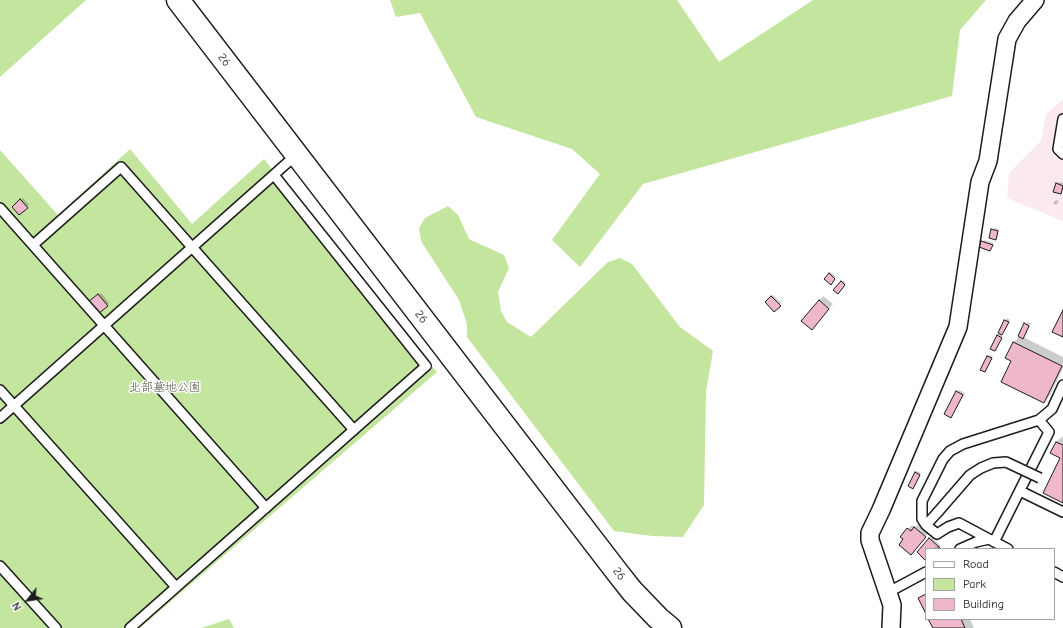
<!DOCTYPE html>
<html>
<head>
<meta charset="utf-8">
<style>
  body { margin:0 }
  #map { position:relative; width:1063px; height:628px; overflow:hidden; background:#fff; font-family:"Comic Neue",sans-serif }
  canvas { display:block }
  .legend { position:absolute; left:925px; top:548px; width:130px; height:72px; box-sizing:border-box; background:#fff; border:1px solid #a4a4a4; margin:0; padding:5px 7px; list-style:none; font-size:12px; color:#1c1c1c }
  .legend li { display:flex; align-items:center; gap:8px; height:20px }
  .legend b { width:20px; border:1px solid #a4a4a4 }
  .north { position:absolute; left:8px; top:580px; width:40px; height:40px; -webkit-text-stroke:3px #fff; paint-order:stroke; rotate:240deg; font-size:11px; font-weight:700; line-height:16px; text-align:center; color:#1c1c1c }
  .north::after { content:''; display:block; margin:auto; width:14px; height:18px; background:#1c1c1c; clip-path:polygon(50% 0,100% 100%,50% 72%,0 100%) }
</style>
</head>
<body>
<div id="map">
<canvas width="1063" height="628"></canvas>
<ul class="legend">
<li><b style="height:5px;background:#fff"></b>Road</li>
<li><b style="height:11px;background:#c3e59e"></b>Park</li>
<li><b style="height:11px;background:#efb7cb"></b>Building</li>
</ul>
<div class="north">N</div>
</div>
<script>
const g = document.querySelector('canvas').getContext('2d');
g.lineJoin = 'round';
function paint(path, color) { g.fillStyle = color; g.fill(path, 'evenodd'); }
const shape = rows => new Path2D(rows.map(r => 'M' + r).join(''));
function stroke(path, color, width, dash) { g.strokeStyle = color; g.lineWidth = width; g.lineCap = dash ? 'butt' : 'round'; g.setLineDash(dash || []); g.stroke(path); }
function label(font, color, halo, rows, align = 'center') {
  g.font = font + ' "Comic Neue","Klee One",sans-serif'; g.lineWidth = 3; g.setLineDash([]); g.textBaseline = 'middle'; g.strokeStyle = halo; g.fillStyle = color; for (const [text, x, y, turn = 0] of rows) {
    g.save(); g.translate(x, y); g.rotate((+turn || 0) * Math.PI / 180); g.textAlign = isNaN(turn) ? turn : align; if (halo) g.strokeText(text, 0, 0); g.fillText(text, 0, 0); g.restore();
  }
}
const built = shape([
  [1063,99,1063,221,1007,198,1009,173,1041,141,1046,114]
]);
const green = shape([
  [0,0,86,0,0,77],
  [390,0,677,0,719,62,813,0,986,0,960,30,952,96,643,184,580,267,552,240,600,174,572,149,476,117,420,13,396,17],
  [130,149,192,224,264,159,437,372,140,628,0,628,0,150,58,215],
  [448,206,458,215,469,239,504,255,509,268,498,292,501,311,507,322,531,337,608,262,620,258,632,264,680,327,713,351,706,392,704,505,683,537,652,536,614,531,467,337,467,324,459,300,421,241,419,228,425,218],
  [229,619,234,628,201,628]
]);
const shadow = shape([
  [1059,182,1063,183,1063,189,1060,193,1057,184],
  [23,198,29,205,19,214,13,207],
  [1056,200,1059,201,1056,205,1053,203],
  [994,228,999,229,997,237,995,239,992,230],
  [984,240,994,243,990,250,982,242],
  [831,272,836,277,831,283,825,279],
  [843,280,846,283,838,292,835,290],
  [101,293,109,303,98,313,91,301],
  [773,295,782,303,774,310,766,302],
  [823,296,833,304,816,324,819,301],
  [1007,318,1010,320,1004,332,1001,335,1003,336,995,350,997,336,1000,333,999,332],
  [1027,322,1031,324,1023,337,1063,357,1063,368,1050,395,1044,401,1013,360,1007,357,1014,342,1020,336],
  [989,355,993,356,985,371,987,357],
  [959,390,965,393,951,417,945,414],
  [1063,436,1063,501,1061,457,1052,453,1056,442],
  [917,471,921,473,913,488,915,473],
  [919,524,929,532,915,550,908,529,912,525,915,527],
  [931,537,941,546,938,549,926,549,926,559,918,552],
  [930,619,970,619,974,628,934,628]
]);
const building = shape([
  [1056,183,1063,186,1061,194,1053,192,1056,183],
  [20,199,28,208,19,215,12,207,20,199],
  [991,229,998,231,996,240,989,238,991,229],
  [981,241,993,245,990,251,979,247,981,241],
  [829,273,835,279,831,285,824,279,829,273],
  [841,281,845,285,838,294,833,290,841,281],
  [98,294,108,306,98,314,88,302,98,294],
  [771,296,781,306,774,312,765,302,771,296],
  [819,300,829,309,812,330,801,321,819,300],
  [1063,310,1063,337,1052,332,1063,310],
  [1004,320,1009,322,1002,335,998,333,1004,320],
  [1024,323,1029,326,1023,339,1018,336,1024,323],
  [997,335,1002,338,995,351,990,349,997,335],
  [1013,342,1062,366,1044,403,1001,382,1011,361,1005,358,1013,342],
  [987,356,992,358,985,372,980,370,987,356],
  [956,391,963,395,951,418,944,414,956,391],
  [1056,442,1063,445,1063,503,1043,493,1060,458,1050,453,1056,442],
  [915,472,920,475,913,489,908,486,915,472],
  [914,527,926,537,911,555,899,545,903,539,900,537,907,528,911,531,914,527],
  [929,538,940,548,926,549,926,561,917,552,929,538],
  [926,594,926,614,918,598,926,594],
  [928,619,961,619,965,628,933,628,928,619]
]);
const service = shape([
  [1063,119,1058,149,1063,154],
  [0,208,266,508],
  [33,245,121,167,354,430],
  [0,390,176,587],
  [0,418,296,155],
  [1020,491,1063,512],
  [937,513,926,525,937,534,948,527,959,523,989,539],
  [926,525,922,519,922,501,943,459,950,451,963,444,1039,420,1052,409,1063,385],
  [994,542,1049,432,1039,420],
  [960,549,976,542,989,539,1008,549],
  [0,566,56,628],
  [1054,572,1063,577],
  [887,593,926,572],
  [130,628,426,366,274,175]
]);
const minor = shape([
  [891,628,892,605,870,540,870,533,881,510,958,327,980,182,988,161,1007,39,1017,21,1035,0]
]);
const tertiary = shape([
  [178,0,617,572,632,591,658,618,670,628]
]);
const serviceBridge = shape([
  [937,513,970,475,981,468,993,463,1006,462,1040,478]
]);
const streetNames = [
  ["26",224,60,53],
  ["26",421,317,52],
  ["26",619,574,52]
];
const parkNames = [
  ["北部墓地公園",165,388]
];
paint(built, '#fae9ef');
paint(green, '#c3e59e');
paint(shadow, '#0003');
paint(building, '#efb7cb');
stroke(building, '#1c1c1c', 1);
stroke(service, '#1c1c1c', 12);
stroke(minor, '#1c1c1c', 20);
stroke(tertiary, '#1c1c1c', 25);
stroke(service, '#fff', 9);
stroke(minor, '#fff', 17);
stroke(tertiary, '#fff', 22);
stroke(serviceBridge, '#1c1c1c', 12, []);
stroke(serviceBridge, '#fff', 9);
label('12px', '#1c1c1c', '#fff', streetNames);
label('12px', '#4e5843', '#fff', parkNames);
</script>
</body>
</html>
